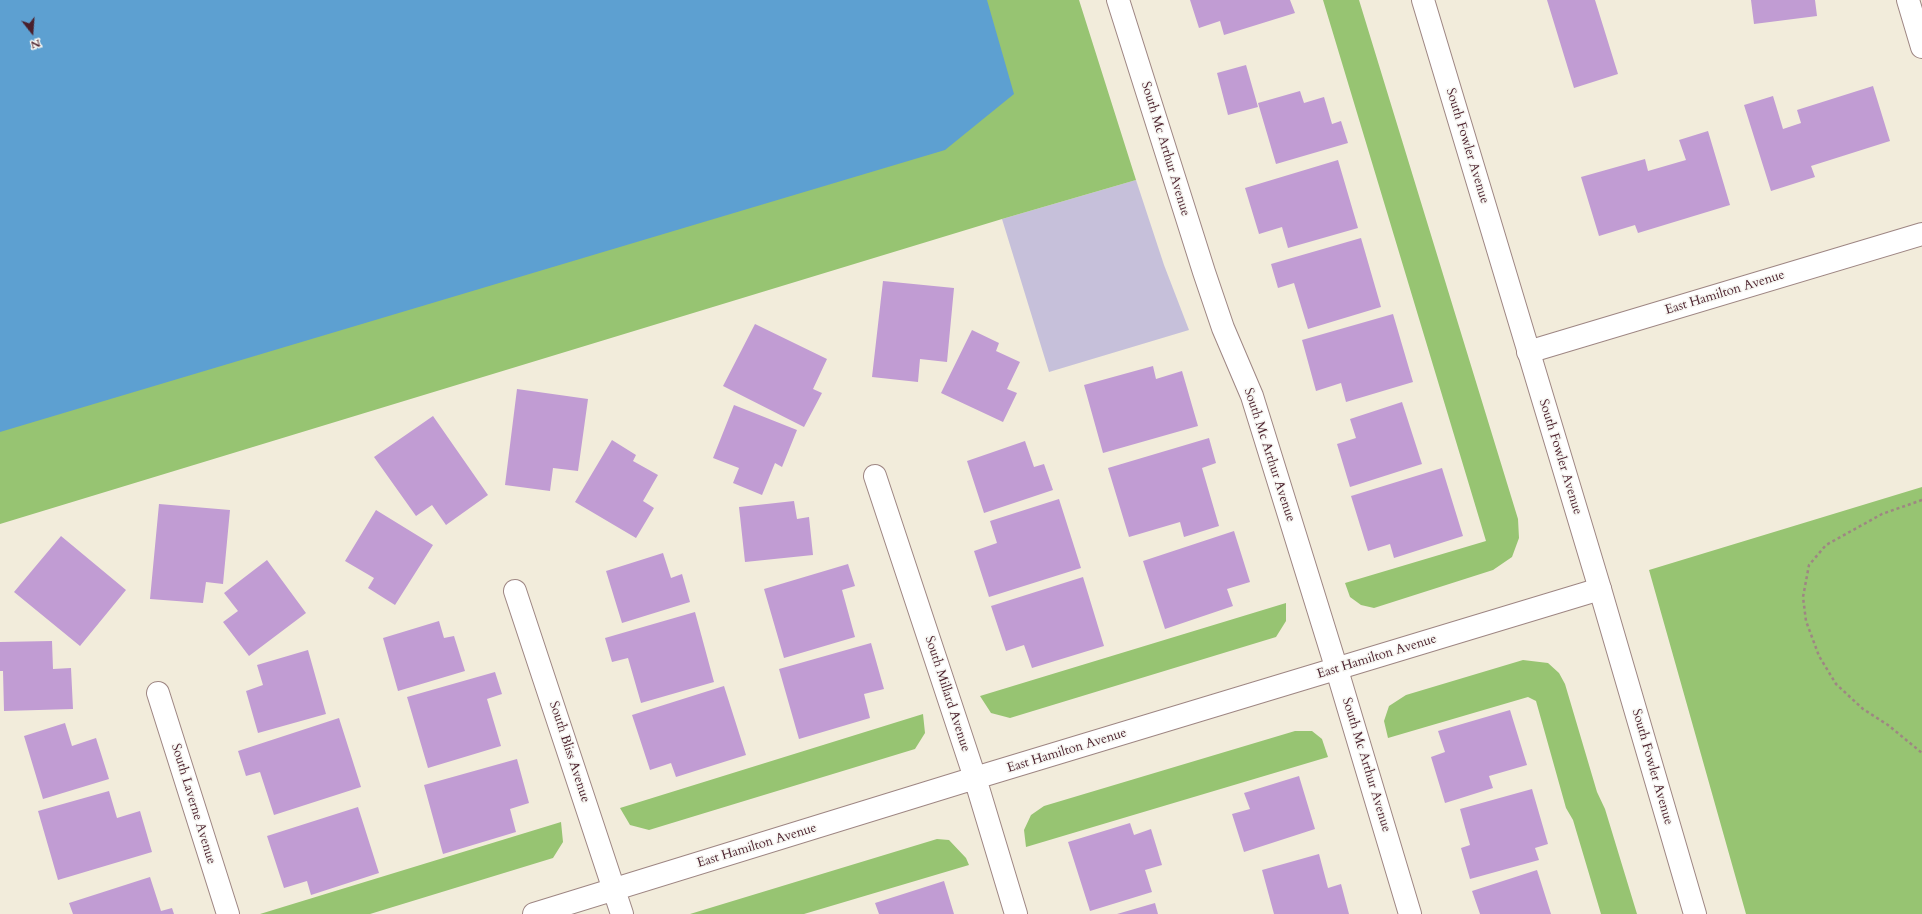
<!DOCTYPE html>
<html>
<head>
<meta charset="utf-8">
<style>
  body { margin:0 }
  #map { position:relative; width:1922px; height:914px; overflow:hidden; background:#f2ecdb; font-family:Cardo,serif }
  canvas { display:block }
  .north { position:absolute; left:12px; top:12px; width:40px; height:40px; -webkit-text-stroke:3px #f6f6f2; paint-order:stroke; rotate:163deg; font-size:11px; font-weight:700; line-height:16px; text-align:center; color:#4a1f2b }
  .north::after { content:''; display:block; margin:auto; width:14px; height:18px; background:#4a1f2b; clip-path:polygon(50% 0,100% 100%,50% 72%,0 100%) }
</style>
</head>
<body>
<div id="map">
<canvas width="1922" height="914"></canvas>
<div class="north">N</div>
</div>
<script>
const g = document.querySelector('canvas').getContext('2d');
g.lineJoin = 'round';
function paint(path, color) { g.fillStyle = color; g.fill(path, 'evenodd'); }
const shape = rows => new Path2D(rows.map(r => 'M' + r).join(''));
function stroke(path, color, width, dash) { g.strokeStyle = color; g.lineWidth = width; g.lineCap = dash ? 'butt' : 'round'; g.setLineDash(dash || []); g.stroke(path); }
function label(font, color, halo, rows, align = 'center') {
  g.font = font + ' Cardo,serif'; g.lineWidth = 3; g.setLineDash([]); g.textBaseline = 'middle'; g.strokeStyle = halo; g.fillStyle = color; for (const [text, x, y, turn = 0] of rows) {
    g.save(); g.translate(x, y); g.rotate((+turn || 0) * Math.PI / 180); g.textAlign = isNaN(turn) ? turn : align; if (halo) g.strokeText(text, 0, 0); g.fillText(text, 0, 0); g.restore();
  }
}
const industrial = shape([
  [1136,180,1164,265,1189,330,1049,372,1002,219]
]);
const green = shape([
  [0,0,1079,0,1136,180,1002,219,0,524],
  [1323,0,1359,0,1518,519,1519,538,1512,557,1493,570,1374,608,1361,605,1350,597,1345,583,1486,541],
  [1922,487,1922,914,1746,914,1649,570],
  [1286,603,1286,621,1276,637,1010,718,991,713,980,696],
  [1523,660,1548,663,1559,673,1565,684,1597,792,1605,809,1637,914,1601,914,1573,820,1566,808,1536,701,1528,697,1388,738,1384,721,1389,706,1406,695],
  [923,714,925,733,915,749,649,830,630,825,620,808],
  [1295,731,1312,731,1322,739,1328,757,1026,847,1024,830,1031,815,1044,806],
  [561,822,563,842,553,858,370,914,260,914],
  [937,839,949,840,966,858,969,865,804,914,690,914]
]);
const water = shape([
  [0,0,987,0,1014,94,945,150,0,432]
]);
const building = shape([
  [1190,0,1290,0,1295,13,1224,35,1220,21,1199,28],
  [1547,0,1595,0,1618,74,1574,88],
  [1751,0,1815,0,1817,16,1754,24],
  [1246,65,1258,107,1228,115,1217,73],
  [1873,86,1890,141,1811,166,1815,177,1771,191,1744,105,1773,96,1783,129,1801,123,1797,110],
  [1300,91,1304,103,1324,97,1332,124,1341,121,1348,143,1276,164,1258,103],
  [1708,131,1730,205,1638,233,1635,225,1599,236,1581,177,1645,159,1648,171,1686,160,1679,140],
  [1338,160,1358,228,1288,248,1282,227,1259,234,1245,188],
  [1361,238,1381,307,1308,329,1294,283,1278,288,1271,264],
  [883,281,954,288,947,362,920,359,918,382,872,377],
  [1393,314,1413,382,1346,402,1341,383,1316,391,1302,340],
  [755,324,827,359,813,389,822,393,804,427,723,386],
  [972,330,999,343,996,351,1020,362,1007,389,1017,393,1003,422,941,393],
  [1153,366,1156,379,1182,371,1198,426,1103,453,1084,385],
  [517,389,588,399,578,471,553,468,550,491,505,485],
  [1402,402,1422,464,1350,487,1337,444,1356,438,1350,419],
  [734,405,797,430,782,467,775,463,762,495,733,483,739,468,713,458],
  [433,416,488,495,446,525,432,505,416,516,374,457],
  [1209,438,1216,463,1202,468,1219,526,1184,537,1180,522,1129,537,1108,468],
  [612,440,636,455,633,461,658,475,643,501,654,508,636,538,575,502],
  [1025,441,1034,467,1044,464,1053,490,984,513,967,461],
  [1442,468,1463,536,1394,558,1390,544,1368,551,1351,496],
  [1059,499,1081,568,989,597,974,551,997,543,990,521],
  [794,501,797,519,809,517,813,555,745,562,739,507],
  [159,504,230,510,223,584,206,582,203,603,150,599],
  [376,510,433,545,395,605,368,588,374,578,345,561],
  [1234,531,1250,582,1227,589,1233,606,1165,629,1143,561],
  [61,536,126,590,80,646,14,592],
  [663,553,671,578,682,574,690,602,622,623,606,571],
  [267,560,306,613,249,656,223,622,238,611,224,593],
  [848,564,855,586,842,590,855,637,784,658,764,589],
  [1083,577,1104,646,1032,668,1024,645,1006,651,991,606],
  [695,612,714,682,641,703,628,658,612,662,605,638],
  [439,621,444,638,454,636,465,671,398,691,383,638],
  [52,641,53,669,71,668,73,709,4,711,3,671,0,671,0,642],
  [871,643,884,689,864,694,870,718,799,739,779,669],
  [308,650,326,714,258,733,246,691,263,685,257,665],
  [495,672,502,694,487,699,501,746,428,768,407,697],
  [724,686,746,755,676,777,671,763,650,770,632,715],
  [1510,710,1527,765,1489,776,1493,788,1445,803,1431,757,1445,752,1438,731],
  [339,718,361,787,274,815,260,772,246,776,238,751],
  [65,723,72,746,96,738,109,779,43,799,24,736],
  [517,759,529,803,510,809,516,832,443,854,424,785],
  [1299,776,1315,829,1244,852,1232,814,1250,809,1244,793],
  [1532,789,1548,844,1535,848,1539,860,1470,879,1461,848,1470,845,1460,809],
  [109,791,117,818,140,811,152,852,58,880,38,811],
  [358,807,379,873,311,895,307,881,284,888,267,836],
  [1130,823,1134,835,1151,829,1162,865,1145,870,1152,892,1090,911,1068,842],
  [1319,854,1328,888,1341,884,1349,914,1274,914,1262,870],
  [1537,870,1551,914,1480,914,1472,891],
  [150,877,161,911,172,908,174,914,73,914,69,903],
  [944,881,954,914,879,914,875,903],
  [1155,903,1158,914,1117,914]
]);
const path = shape([
  [1922,500,1882,514,1826,545,1809,565,1803,597,1806,621,1819,656,1836,684,1863,709,1888,725,1922,753]
]);
const minor = shape([
  [1118,0,1204,272,1223,328,1252,396,1337,670,1410,914],
  [1908,0,1922,47],
  [1528,352,1922,234],
  [875,476,975,778,1016,914],
  [515,591,622,914],
  [158,693,228,914],
  [534,914,975,778,1600,589]
]);
const major = shape([
  [1423,0,1600,589,1695,914]
]);
const streetNames = [
  ["South Fowler Avenue",1467,146,73],
  ["South Mc Arthur Avenue",1165,149,73],
  ["East Hamilton Avenue",1725,293,-17],
  ["South Mc Arthur Avenue",1269,455,72],
  ["South Fowler Avenue",1560,457,73],
  ["East Hamilton Avenue",1377,657,-17],
  ["South Millard Avenue",947,694,72],
  ["East Hamilton Avenue",1067,751,-17],
  ["South Bliss Avenue",569,752,72],
  ["South Mc Arthur Avenue",1366,765,73],
  ["South Fowler Avenue",1652,767,74],
  ["South Laverne Avenue",193,804,73],
  ["East Hamilton Avenue",757,846,-17]
];
paint(industrial, '#c6c0da');
paint(green, '#97c472');
paint(water, '#5da0d1');
paint(building, '#c19cd3');
stroke(minor, '#9e8683', 24);
stroke(major, '#9e8683', 24);
stroke(path, '#9e8683', 2.5, [3, 3]);
stroke(minor, '#fff', 22);
stroke(major, '#fff', 22);
label('13px', '#4a1f2b', '#f6f6f2', streetNames);
</script>
</body>
</html>
